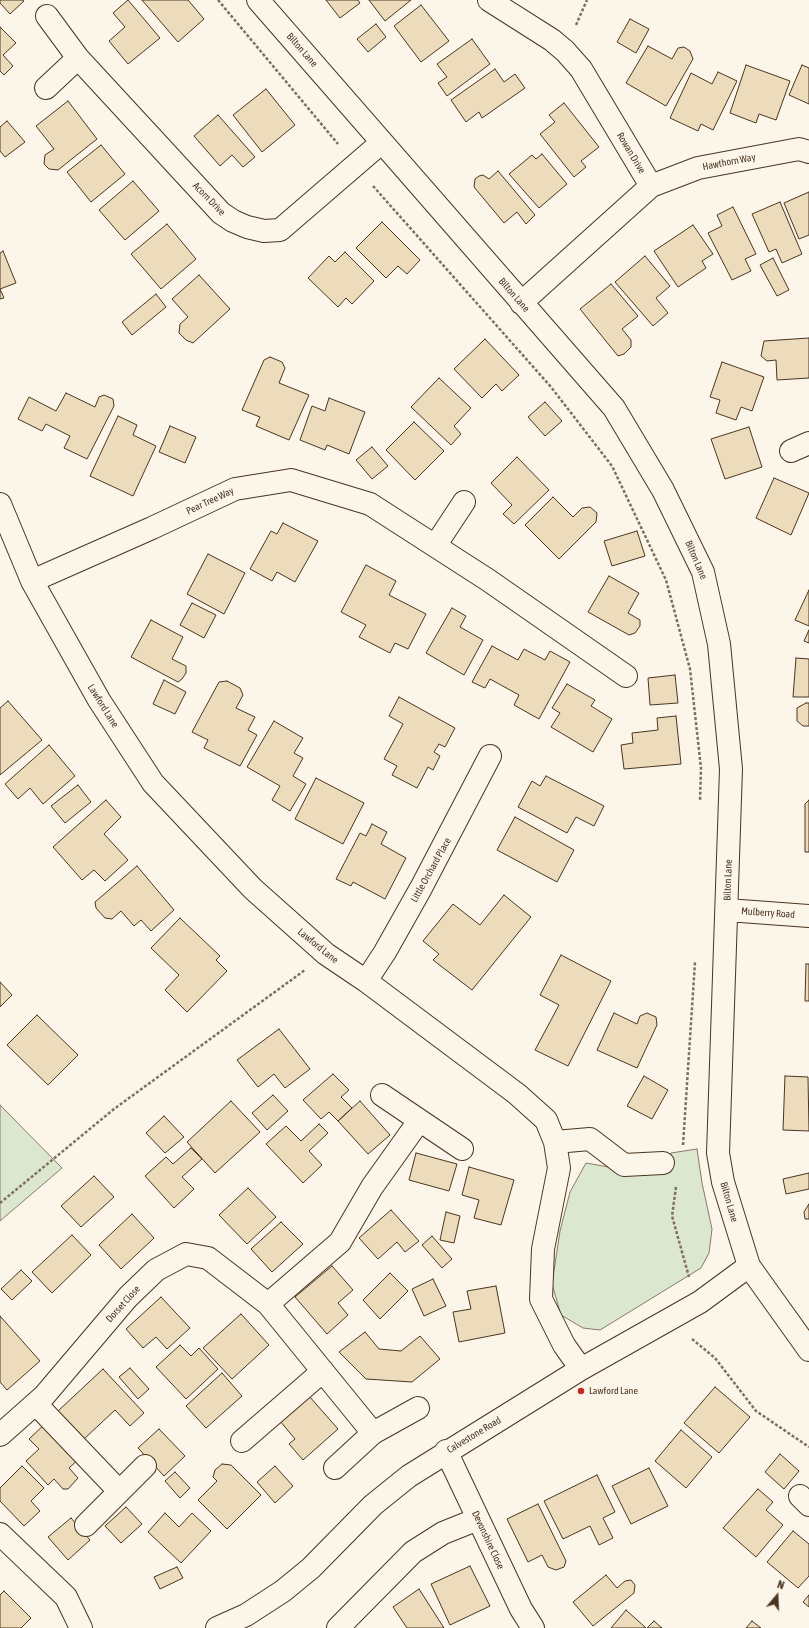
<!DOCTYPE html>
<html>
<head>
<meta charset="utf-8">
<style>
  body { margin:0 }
  #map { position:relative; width:809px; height:1628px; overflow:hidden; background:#fbf6e9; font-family:"Asap Condensed",sans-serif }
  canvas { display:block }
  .north { position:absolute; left:757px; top:1576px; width:40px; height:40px; -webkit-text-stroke:3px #fbf6e9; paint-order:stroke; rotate:19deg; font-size:11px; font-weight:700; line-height:16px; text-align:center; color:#4a3520 }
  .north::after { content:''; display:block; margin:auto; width:14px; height:18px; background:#4a3520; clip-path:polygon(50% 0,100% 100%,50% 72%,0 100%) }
</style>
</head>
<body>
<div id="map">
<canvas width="809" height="1628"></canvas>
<div class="north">N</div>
</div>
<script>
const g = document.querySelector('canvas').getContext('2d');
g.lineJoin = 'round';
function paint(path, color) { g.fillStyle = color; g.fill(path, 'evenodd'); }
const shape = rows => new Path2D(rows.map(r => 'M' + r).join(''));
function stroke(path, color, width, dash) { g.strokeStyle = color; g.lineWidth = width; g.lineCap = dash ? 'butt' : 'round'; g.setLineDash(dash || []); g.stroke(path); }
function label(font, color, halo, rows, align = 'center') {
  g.font = font + ' "Asap Condensed",sans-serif'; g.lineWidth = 3; g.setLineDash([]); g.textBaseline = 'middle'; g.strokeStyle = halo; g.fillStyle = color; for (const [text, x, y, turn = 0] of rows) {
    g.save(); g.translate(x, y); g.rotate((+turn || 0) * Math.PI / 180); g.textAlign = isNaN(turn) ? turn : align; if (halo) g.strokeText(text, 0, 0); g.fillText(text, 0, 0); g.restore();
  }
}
const green = shape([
  [0,1105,62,1168,0,1221,0,1105],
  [697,1149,702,1183,712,1229,709,1253,701,1268,600,1330,583,1328,561,1315,552,1284,560,1231,570,1192,586,1163,637,1172,671,1166,671,1153,697,1149]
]);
const building = shape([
  [0,0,22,0,24,1,10,14,0,3,0,0],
  [128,0,160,38,128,64,109,41,125,27,113,13,128,0],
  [142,0,188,0,204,19,178,42,142,0],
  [326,0,358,0,360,3,340,18,326,0],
  [369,0,411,0,385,21,369,0],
  [421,5,449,41,421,62,394,26,421,5],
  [630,19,649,29,636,53,617,42,630,19],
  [376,24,386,37,368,52,357,39,376,24],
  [0,27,16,43,3,55,13,66,4,75,0,71,0,27],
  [472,39,490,64,447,96,438,83,447,77,437,64,472,39],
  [648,46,672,59,678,48,684,47,690,51,693,59,666,106,626,83,648,46],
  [746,65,790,81,776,120,759,114,756,123,730,113,746,65],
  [802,65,809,68,809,104,789,95,802,65],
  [495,69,504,82,515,74,525,88,482,118,479,112,466,122,451,100,495,69],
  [718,72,737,81,713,130,701,124,698,131,670,118,691,73,712,84,718,72],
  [266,89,295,125,262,152,233,115,266,89],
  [68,101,97,139,58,170,49,169,44,164,45,155,54,149,36,126,68,101],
  [564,103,599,147,581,161,586,167,574,177,540,134,555,122,549,115,564,103],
  [218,115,255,157,243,167,232,155,220,166,194,136,218,115],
  [7,121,25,142,5,157,0,151,0,127,7,121],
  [101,145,125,174,91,202,67,172,101,145],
  [542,154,567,184,539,208,509,174,532,155,536,159,542,154],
  [498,171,535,215,526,224,517,212,504,223,474,187,475,179,479,176,483,175,489,179,498,171],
  [133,181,159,211,125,240,99,210,133,181],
  [809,192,809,235,799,239,784,203,809,192],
  [780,202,802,254,782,263,776,249,769,252,752,214,780,202],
  [733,207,756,254,745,259,751,271,732,280,708,233,722,226,717,215,733,207],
  [382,222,420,260,407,274,398,266,386,278,356,248,382,222],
  [167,224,196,259,161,289,131,254,167,224],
  [693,225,713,254,702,261,706,268,678,287,654,251,693,225],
  [3,251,16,283,0,289,4,298,0,299,0,253,3,251],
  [345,252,374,281,352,304,346,298,338,307,308,278,329,256,335,262,345,252],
  [645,256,670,286,656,298,668,313,653,326,615,282,645,256],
  [773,258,789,290,777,296,760,265,773,258],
  [199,275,230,309,193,343,186,340,179,333,180,324,188,317,172,299,199,275],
  [611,284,638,316,622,329,631,340,631,347,624,354,618,356,580,309,611,284],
  [156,294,166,307,132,335,122,322,156,294],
  [809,338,809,378,777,380,776,360,767,361,761,356,764,341,809,338],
  [485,339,519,375,502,391,496,384,482,398,454,369,485,339],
  [270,357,282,362,285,368,279,383,309,395,289,440,256,426,260,417,242,410,264,360,270,357],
  [722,362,764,377,752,411,741,407,736,420,716,413,720,400,710,397,722,362],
  [439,378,471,408,454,426,461,434,451,445,411,407,439,378],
  [66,393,95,407,99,397,104,395,113,399,114,406,87,459,64,448,70,436,46,424,42,431,18,419,29,397,56,411,66,393],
  [329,398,365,412,349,454,327,445,325,450,300,440,312,406,325,411,329,398],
  [545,402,562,421,545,436,528,417,545,402],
  [118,416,137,425,133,435,156,446,133,496,90,476,118,416],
  [414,422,444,451,415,480,386,450,414,422],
  [170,426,196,437,185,463,159,452,170,426],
  [749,427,762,467,725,479,711,439,749,427],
  [372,447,388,466,372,479,356,460,372,447],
  [517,457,549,490,514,524,503,514,512,505,491,483,517,457],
  [774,478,809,493,791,535,756,518,774,478],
  [553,497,573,517,582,508,590,507,597,513,596,522,559,559,525,525,553,497],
  [283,523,318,541,295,582,277,572,272,581,250,569,271,531,277,534,283,523],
  [637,531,645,556,612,566,604,541,637,531],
  [208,554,245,573,224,614,187,594,208,554],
  [366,565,396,581,389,595,426,614,408,649,395,643,390,653,359,637,366,625,341,612,366,565],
  [609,576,639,593,628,613,640,620,640,626,635,633,629,635,588,612,609,576],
  [809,590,809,626,795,620,809,590],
  [192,603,216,615,204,638,180,625,192,603],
  [452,608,466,616,460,627,483,640,464,675,426,653,452,608],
  [151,620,183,637,172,659,186,666,186,673,182,679,178,682,131,657,151,620],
  [809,630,809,643,804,641,809,630],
  [492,646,518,660,524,649,545,660,550,651,570,662,539,719,514,705,519,695,490,679,485,688,472,682,492,646],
  [796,658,809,659,809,697,793,697,796,658],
  [675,675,678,703,650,705,648,678,675,675],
  [164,680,186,692,175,714,153,704,164,680],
  [227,681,240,688,243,695,236,708,255,717,248,730,257,735,240,766,204,748,208,740,192,732,219,682,227,681],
  [567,684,595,700,591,706,612,719,593,752,551,727,560,713,552,708,567,684],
  [399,697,455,728,445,747,439,744,434,752,440,756,433,770,428,767,417,788,392,775,397,766,384,759,403,724,389,716,399,697],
  [8,701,42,740,0,775,0,708,8,701],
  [806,703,809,703,809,726,803,726,797,721,797,708,806,703],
  [676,716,681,764,624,769,621,745,633,743,632,733,658,730,657,718,676,716],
  [274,721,303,738,294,753,303,758,293,776,306,784,290,811,272,800,280,786,247,767,274,721],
  [49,745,75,776,43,804,30,788,18,799,5,784,49,745],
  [546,776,604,806,594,826,576,817,567,833,518,807,532,781,540,786,546,776],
  [316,778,364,803,343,844,295,819,316,778],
  [78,785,91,802,65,823,51,806,78,785],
  [106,800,121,817,104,834,128,860,105,881,94,870,82,880,53,847,106,800],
  [809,800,809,852,805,852,805,804,809,800],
  [515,817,574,850,557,882,497,850,515,817],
  [372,824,387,832,381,844,406,858,385,899,353,882,351,886,336,879,360,833,366,836,372,824],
  [137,866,174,910,151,931,141,920,134,926,121,911,112,919,105,918,96,908,95,902,137,866],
  [504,895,531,917,472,990,433,960,439,954,423,941,453,904,480,925,504,895],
  [180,918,220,956,216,960,227,971,187,1012,165,990,179,975,151,948,180,918],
  [561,955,611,981,568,1066,535,1050,559,1005,540,995,561,955],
  [806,964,809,964,809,1001,805,1001,806,964],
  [0,982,12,995,0,1007,0,982],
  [614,1013,637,1024,640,1016,647,1013,656,1017,657,1025,637,1068,597,1050,614,1013],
  [37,1015,78,1055,48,1085,7,1045,37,1015],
  [279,1029,310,1069,285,1088,274,1074,258,1087,237,1060,279,1029],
  [333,1074,349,1090,341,1097,352,1108,338,1121,329,1112,321,1119,303,1100,333,1074],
  [644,1076,668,1090,652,1119,627,1106,644,1076],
  [785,1076,808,1077,809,1131,783,1130,785,1076],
  [273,1095,288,1111,267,1130,252,1113,273,1095],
  [231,1101,260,1132,215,1173,187,1142,231,1101],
  [360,1101,390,1135,368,1154,338,1121,360,1101],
  [164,1116,184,1137,165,1153,146,1133,164,1116],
  [319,1124,328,1133,309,1151,322,1165,303,1183,266,1144,286,1126,301,1141,319,1124],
  [191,1148,202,1159,182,1177,194,1189,174,1208,145,1176,166,1157,173,1164,191,1148],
  [416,1153,457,1164,449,1191,409,1180,416,1153],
  [469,1167,514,1180,501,1225,474,1218,479,1200,462,1195,469,1167],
  [809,1173,809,1189,786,1194,783,1179,809,1173],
  [94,1176,114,1197,81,1227,61,1206,94,1176],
  [248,1188,276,1217,247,1244,219,1215,248,1188],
  [809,1204,809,1219,805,1219,804,1212,809,1204],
  [391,1210,419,1241,405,1252,397,1242,378,1259,359,1238,391,1210],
  [446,1212,460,1216,454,1243,440,1240,446,1212],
  [132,1214,154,1238,121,1269,99,1245,132,1214],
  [281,1222,303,1244,272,1272,251,1249,281,1222],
  [72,1235,91,1255,52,1293,32,1272,72,1235],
  [432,1236,452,1259,442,1268,422,1245,432,1236],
  [332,1266,353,1290,338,1303,348,1315,327,1334,295,1297,332,1266],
  [21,1270,32,1281,12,1300,1,1289,21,1270],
  [390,1273,408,1291,380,1319,363,1300,390,1273],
  [433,1279,446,1306,424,1316,412,1289,433,1279],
  [496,1286,505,1333,459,1342,453,1312,471,1309,467,1291,496,1286],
  [161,1297,190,1328,167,1349,156,1337,143,1348,126,1329,161,1297],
  [241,1314,269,1345,232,1379,203,1348,241,1314],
  [0,1316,40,1361,7,1390,0,1382,0,1316],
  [365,1332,379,1349,401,1351,420,1336,440,1359,412,1382,366,1379,339,1352,365,1332],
  [180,1345,191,1356,199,1348,218,1369,186,1399,156,1367,180,1345],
  [130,1368,149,1389,138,1399,119,1377,130,1368],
  [103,1369,144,1413,130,1426,115,1410,84,1439,58,1411,103,1369],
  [222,1373,242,1396,206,1428,186,1406,222,1373],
  [715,1387,750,1417,719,1453,684,1423,715,1387],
  [309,1396,338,1429,303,1460,289,1444,295,1439,280,1421,309,1396],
  [46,1423,79,1459,69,1468,78,1478,68,1489,63,1489,54,1479,48,1485,26,1461,39,1449,29,1439,46,1423],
  [159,1429,185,1456,164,1476,138,1448,159,1429],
  [681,1430,712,1457,686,1488,655,1461,681,1430],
  [780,1454,799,1471,784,1489,765,1472,780,1454],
  [222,1464,231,1465,261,1495,227,1529,198,1500,217,1481,213,1477,215,1470,222,1464],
  [22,1466,44,1488,31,1501,40,1511,24,1526,0,1501,0,1488,22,1466],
  [275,1466,293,1486,275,1503,257,1482,275,1466],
  [649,1468,668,1506,631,1524,612,1486,649,1468],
  [175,1472,190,1488,180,1498,165,1481,175,1472],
  [597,1475,615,1512,603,1518,613,1538,599,1545,590,1526,563,1539,544,1501,597,1475],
  [758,1489,773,1502,766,1510,783,1525,756,1557,723,1528,758,1489],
  [538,1504,566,1561,564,1567,556,1570,548,1567,542,1555,528,1562,507,1519,538,1504],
  [126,1507,142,1524,121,1543,105,1526,126,1507],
  [165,1513,179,1527,192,1513,211,1531,181,1563,148,1532,165,1513],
  [71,1518,90,1540,68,1560,48,1537,71,1518],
  [793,1531,809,1544,809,1576,798,1588,767,1562,793,1531],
  [470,1566,490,1606,450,1625,431,1584,470,1566],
  [177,1567,183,1578,160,1589,154,1577,177,1567],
  [606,1575,617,1588,625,1581,631,1580,635,1585,634,1593,593,1626,573,1602,606,1575],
  [419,1589,444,1628,407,1628,393,1607,419,1589],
  [4,1591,31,1618,21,1628,0,1628,0,1595,4,1591],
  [809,1595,809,1607,803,1602,809,1595],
  [626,1610,646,1628,611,1628,626,1610],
  [654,1621,662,1628,647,1628,654,1621],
  [752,1621,761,1628,746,1628,752,1621]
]);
const path = shape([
  [218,0,338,144],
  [576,25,587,0],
  [373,186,551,387,612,466,666,580,690,669,701,768,700,801],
  [683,1145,695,962],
  [676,1187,672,1216,689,1277],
  [0,1203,114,1109,305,970],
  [692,1339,715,1358,756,1411,809,1447]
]);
const minor = shape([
  [258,0,614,408,663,490,703,572,719,644,731,769,718,1153,723,1182,749,1266,809,1350],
  [489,0,552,40,565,51,581,69,651,186,521,303],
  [47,16,78,58,221,213,233,221,247,227,264,231,280,230,381,143],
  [46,88,78,58],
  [651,186,698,168,799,149,809,152],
  [791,451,809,443],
  [0,504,32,581,99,700,153,783,253,889,326,954,366,981,517,1094,546,1120,555,1142,559,1168,543,1249,541,1299,564,1345,581,1369],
  [435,546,464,502],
  [32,581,152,528,235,489,291,480,370,504,488,580,626,676],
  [727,910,809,916],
  [366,981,385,952,421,888,490,756],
  [382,1095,462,1149],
  [555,1142,590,1139,624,1165,663,1163],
  [268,1304,340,1242,372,1187,419,1121],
  [36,1404,119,1491],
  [0,1435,44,1396,128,1297,156,1270,186,1254,208,1258,268,1304,373,1433],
  [242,1441,323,1371],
  [446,1451,521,1609,533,1628],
  [335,1468,373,1433,418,1408],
  [800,1496,809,1505],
  [86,1525,145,1466],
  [0,1534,66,1597,81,1628],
  [217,1628,246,1615,283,1591,311,1568,373,1505,409,1476,581,1369,700,1302,749,1266],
  [338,1628,413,1552,443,1533,478,1519]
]);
const markers = [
  [581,1391,4,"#c62828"]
];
const streetNames = [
  ["Bilton Lane",302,50,49],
  ["Rowan Drive",631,153,59],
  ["Hawthorn Way",729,162,-11],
  ["Acorn Drive",209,199,46],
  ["Bilton Lane",514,295,49],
  ["Pear Tree Way",210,501,-25],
  ["Bilton Lane",696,560,67],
  ["Lawford Lane",103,706,58],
  ["Little Orchard Place",431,870,-61],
  ["Bilton Lane",728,880,-88],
  ["Mulberry Road",768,913,4],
  ["Lawford Lane",318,946,39],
  ["Bilton Lane",729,1202,74],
  ["Dorset Close",123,1304,-48],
  ["Calvestone Road",474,1435,-31],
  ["Devonshire Close",488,1540,65]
];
const poiNames = [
  ["Lawford Lane",589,1391]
];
paint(green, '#dce7d0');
stroke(green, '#887966', 1);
paint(building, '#ecdcbc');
stroke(building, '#4a3520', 1);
stroke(minor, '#4a3520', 24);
stroke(path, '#7f6f5c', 2.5, [3, 2]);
stroke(minor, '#fbf6e9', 22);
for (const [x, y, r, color] of markers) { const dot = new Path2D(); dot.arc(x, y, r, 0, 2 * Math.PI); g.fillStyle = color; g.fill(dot); stroke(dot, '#fbf6e9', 1.5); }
label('10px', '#4a3520', '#fbf6e9', streetNames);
label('10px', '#4a3520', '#fbf6e9', poiNames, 'left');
</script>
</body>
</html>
